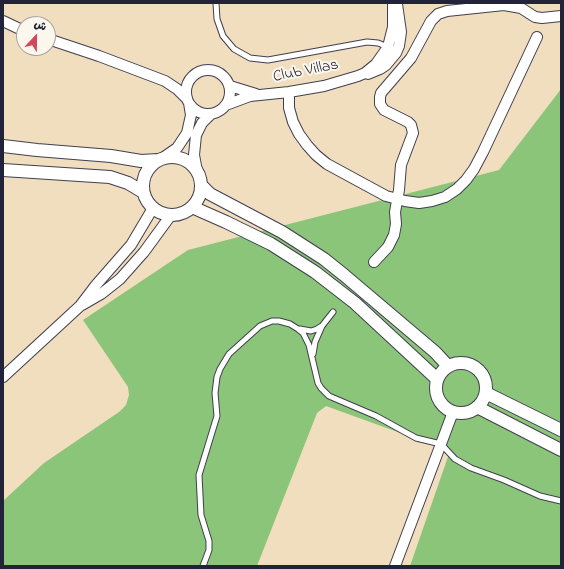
<!DOCTYPE html>
<html>
<head>
<meta charset="utf-8">
<style>
  body { margin:0 }
  #map { position:relative; width:564px; height:569px; overflow:hidden; background:#f0debe; font-family:"Indie Flower","Playpen Sans Arabic",sans-serif }
  canvas { display:block }
  .frame { position:absolute; inset:0; border:4px solid #22223b; pointer-events:none }
  .north { position:absolute; left:16px; top:16px; width:40px; height:40px; box-sizing:border-box; background:#fbf7ec; border:1px solid #a4a2a5; border-radius:50%; rotate:22deg; font-size:11px; font-weight:700; line-height:16px; text-align:center; color:#22223b }
  .north::after { content:''; display:block; margin:auto; width:14px; height:18px; background:#d1495b; clip-path:polygon(50% 0,100% 100%,50% 72%,0 100%) }
</style>
</head>
<body>
<div id="map">
<canvas width="564" height="569"></canvas>
<div class="frame"></div>
<div class="north">ش</div>
</div>
<script>
const g = document.querySelector('canvas').getContext('2d');
g.lineJoin = 'round';
function paint(path, color) { g.fillStyle = color; g.fill(path, 'evenodd'); }
const shape = rows => new Path2D(rows.map(r => 'M' + r).join(''));
function stroke(path, color, width, dash) { g.strokeStyle = color; g.lineWidth = width; g.lineCap = dash ? 'butt' : 'round'; g.setLineDash(dash || []); g.stroke(path); }
function label(font, color, halo, rows, align = 'center') {
  g.font = font + ' "Indie Flower",sans-serif'; g.lineWidth = 4; g.setLineDash([]); g.textBaseline = 'middle'; g.strokeStyle = halo; g.fillStyle = color; for (const [text, x, y, turn = 0] of rows) {
    g.save(); g.translate(x, y); g.rotate((+turn || 0) * Math.PI / 180); g.textAlign = isNaN(turn) ? turn : align; if (halo) g.strokeText(text, 0, 0); g.fillText(text, 0, 0); g.restore();
  }
}
const green = shape([
  [561,89,561,566,410,566,450,451,326,406,317,413,257,566,3,566,3,501,44,463,119,412,126,405,129,395,128,387,83,320,188,250,499,170]
]);
const service = shape([
  [216,3,217,19,223,36,234,49,250,58,268,60,367,42,378,43,388,47],
  [300,329,311,331,317,329,322,326,333,312],
  [313,354,315,342,322,326],
  [203,566,209,550,209,541,201,515,199,475,217,416,215,393,217,377,220,369,229,354,260,326,272,321,279,321,290,324,298,329,303,333,309,345,318,383,321,388,329,396,376,416,416,438,441,444,455,459,471,468,504,480,540,496,561,501]
]);
const minor = shape([
  [3,21,24,31],
  [48,39,99,56,165,81,177,89,187,99],
  '186 92a22 22 0 1 1 44 0a22 22 0 1 1-44 0Z',
  [368,74,380,69,386,65,396,53,399,46,401,32,397,4],
  [230,86,256,94],
  [289,92,289,108,293,122,299,134,307,145,316,155,327,164,386,196,405,201,419,203,432,201,445,197,457,189,466,180,474,169,483,152,537,37],
  [226,105,250,96,289,92,324,86,358,76,365,73,376,64,388,47,393,27,393,3],
  [164,157,177,148,187,133,191,115,189,103],
  [197,171,194,155,196,135,202,123,211,114],
  [374,262,388,247,394,235,396,224,395,212,399,190,401,165,413,133,411,125,408,122,384,110,380,104,380,97,381,93,411,58,431,21,438,14,447,11,504,5,521,8,535,17,542,18,561,16],
  [82,305,101,294,120,279,144,252,171,215],
  [3,377,80,306,96,285,131,245,153,208],
  [395,566,453,412]
]);
const tertiary = shape([
  [3,146,37,150,111,156,141,161,158,160],
  '143 186a29 29 0 1 1 58 0a29 29 0 1 1-58 0Z',
  [3,170,110,177,128,183,143,192],
  [201,185,210,194,282,232,324,259,344,275,435,352,448,366],
  [192,207,226,222,271,244,315,272,355,303,437,379],
  '436 388a25 25 0 1 1 50 0a25 25 0 1 1-50 0Z',
  [486,393,561,430],
  [477,407,561,450]
]);
const streetNames = [
  ["Club Villas",306,72,-11]
];
paint(green, '#8bc579');
stroke(service, '#413e4f', 7);
stroke(minor, '#413e4f', 12);
stroke(tertiary, '#413e4f', 14);
stroke(service, '#fff', 5);
stroke(minor, '#fff', 10);
stroke(tertiary, '#fff', 12);
label('16px', '#22223b', '#fbf7ec', streetNames);
</script>
</body>
</html>
